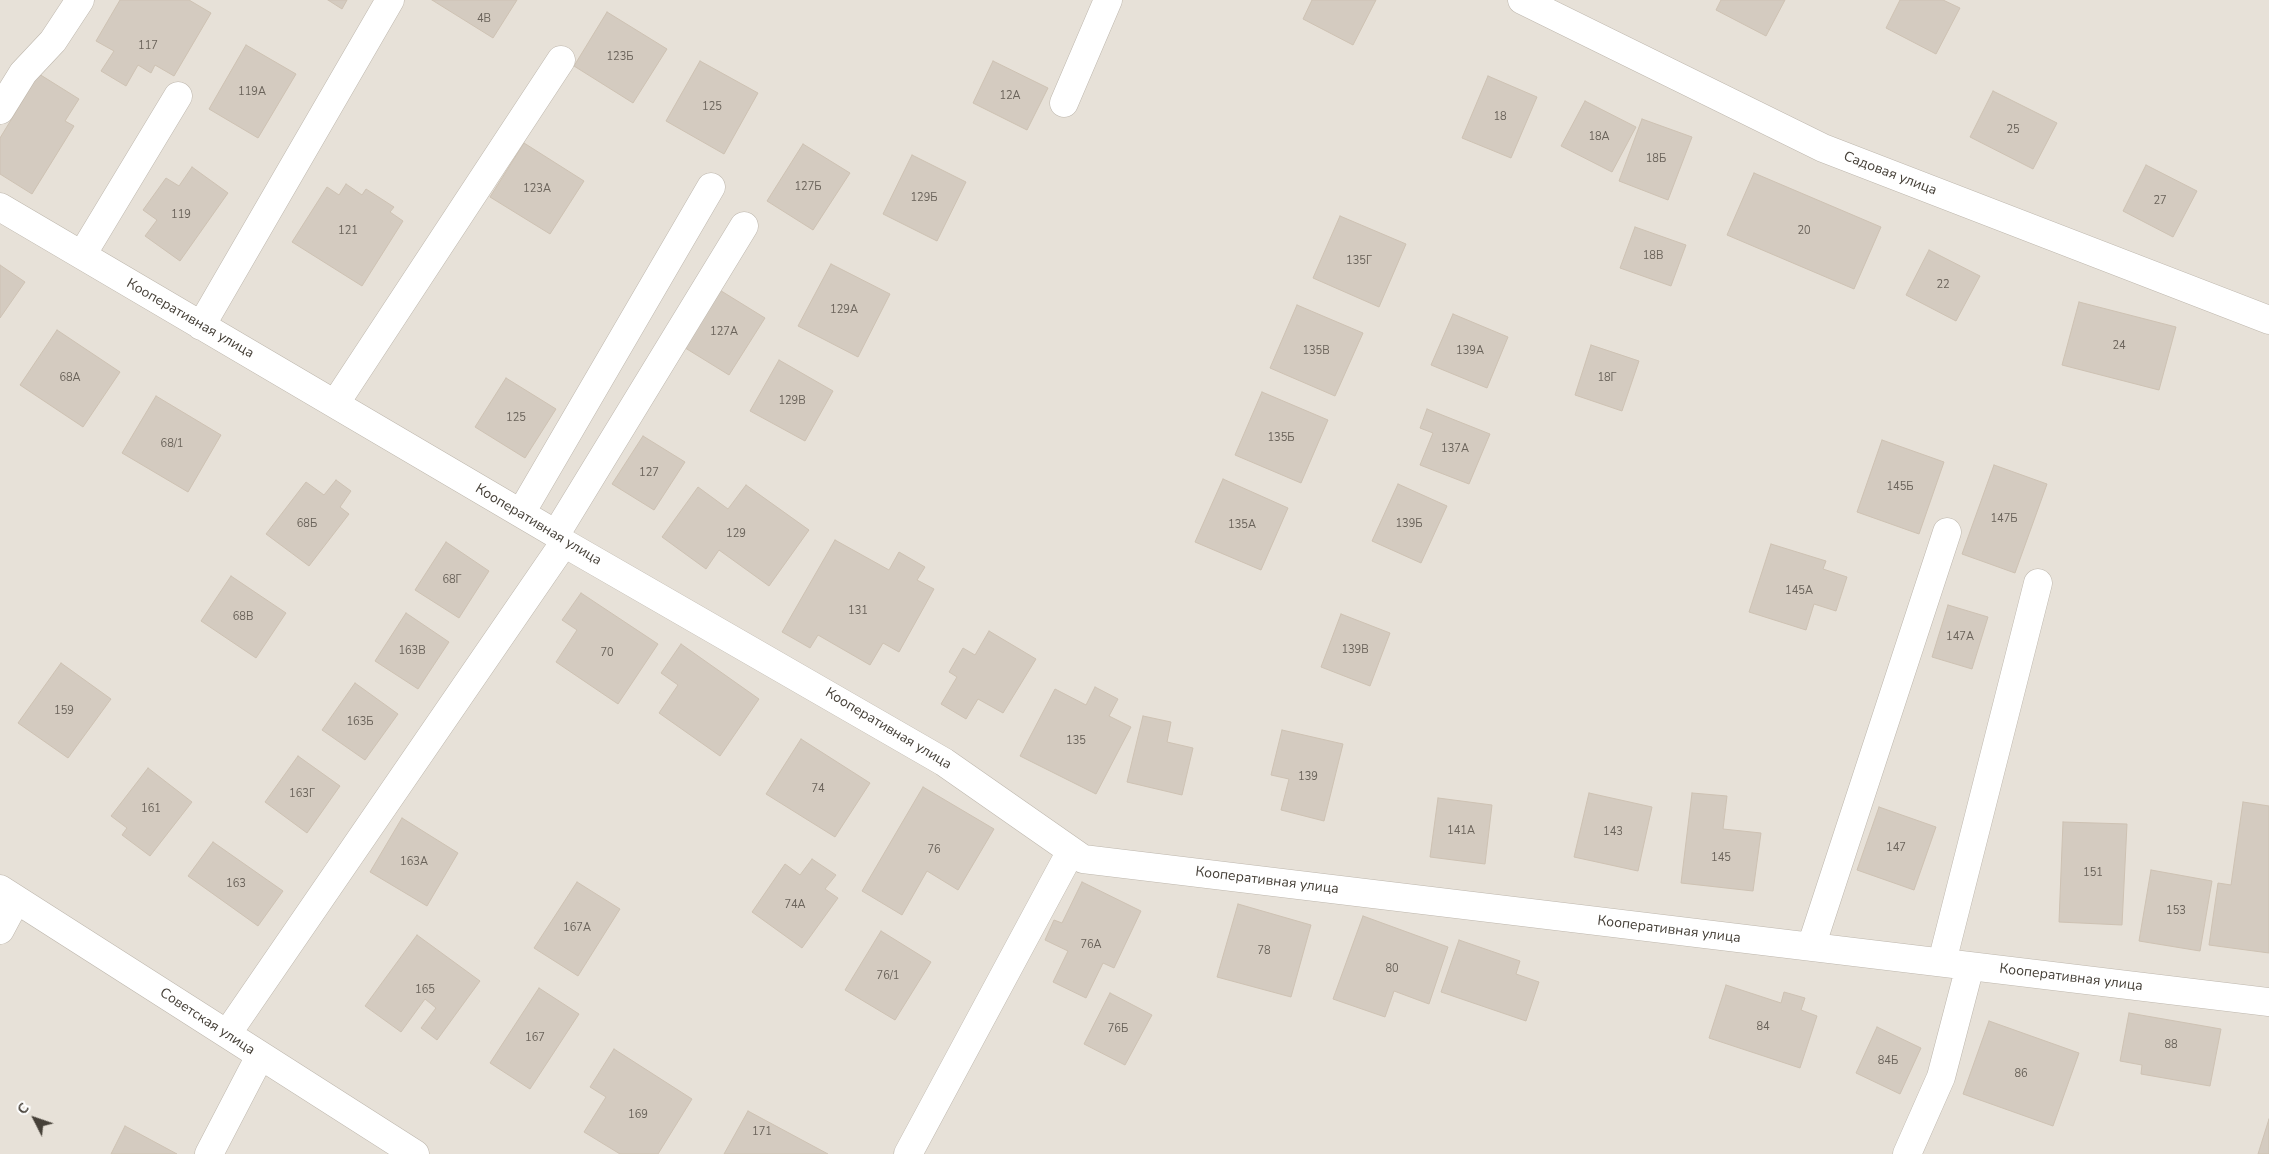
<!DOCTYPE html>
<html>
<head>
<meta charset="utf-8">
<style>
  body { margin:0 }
  #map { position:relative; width:2269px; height:1154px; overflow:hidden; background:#f3f0e9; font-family:"Nunito Sans",sans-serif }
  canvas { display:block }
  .north { position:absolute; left:10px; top:1094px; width:50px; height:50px; -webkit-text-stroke:4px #fff; paint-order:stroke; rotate:311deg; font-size:14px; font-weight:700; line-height:20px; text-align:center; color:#464038 }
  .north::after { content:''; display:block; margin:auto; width:18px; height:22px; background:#464038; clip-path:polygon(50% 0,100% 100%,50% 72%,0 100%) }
</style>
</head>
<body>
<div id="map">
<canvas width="2269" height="1154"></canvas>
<div class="north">С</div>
</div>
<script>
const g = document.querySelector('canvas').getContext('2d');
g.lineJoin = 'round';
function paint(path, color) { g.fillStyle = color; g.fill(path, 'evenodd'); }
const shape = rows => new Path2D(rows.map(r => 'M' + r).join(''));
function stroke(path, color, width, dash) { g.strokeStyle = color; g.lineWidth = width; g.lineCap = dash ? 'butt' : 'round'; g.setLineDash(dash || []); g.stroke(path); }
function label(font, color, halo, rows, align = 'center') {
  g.font = font + ' "Nunito Sans",sans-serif'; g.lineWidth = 4.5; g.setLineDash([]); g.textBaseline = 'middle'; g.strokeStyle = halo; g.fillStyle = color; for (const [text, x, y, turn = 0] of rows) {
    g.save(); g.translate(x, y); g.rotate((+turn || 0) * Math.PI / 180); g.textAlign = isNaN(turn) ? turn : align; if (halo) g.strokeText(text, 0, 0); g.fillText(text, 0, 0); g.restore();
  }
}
const residential = shape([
  [0,0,2269,0,2269,1154,0,1154]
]);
const building = shape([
  [120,0,189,0,211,13,174,76,155,65,151,73,138,65,126,86,101,71,114,51,96,41,120,0],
  [328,0,347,0,342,9,328,0],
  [432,0,517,0,493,38,432,0],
  [1312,0,1376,0,1353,45,1303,19,1312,0],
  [1721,0,1785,0,1766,36,1716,10,1721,0],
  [1900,0,1943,0,1960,8,1936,54,1886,28,1900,0],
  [607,12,667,49,633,103,574,66,607,12],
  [246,45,296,74,258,138,209,109,246,45],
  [700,61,758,93,724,154,666,121,700,61],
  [993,61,1048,88,1027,130,973,103,993,61],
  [39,74,79,99,65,121,74,126,32,194,0,174,0,138,39,74],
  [1488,76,1537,97,1511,158,1462,138,1488,76],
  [1993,91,2057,123,2033,169,1970,137,1993,91],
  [1585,101,1636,127,1612,172,1561,146,1585,101],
  [1642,119,1692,137,1668,200,1619,181,1642,119],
  [524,143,584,181,550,234,490,197,524,143],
  [803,144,850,173,813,230,767,201,803,144],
  [912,155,966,182,937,241,883,214,912,155],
  [2146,165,2197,191,2173,237,2123,211,2146,165],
  [192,167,228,193,180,261,145,236,157,220,143,210,166,178,179,186,192,167],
  [1754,173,1881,227,1854,289,1727,235,1754,173],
  [346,184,362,195,366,189,394,207,390,212,403,221,362,286,292,242,327,187,339,195,346,184],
  [1340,216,1406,244,1379,307,1313,278,1340,216],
  [1635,227,1686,245,1671,286,1620,268,1635,227],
  [1929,250,1980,276,1956,321,1906,295,1929,250],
  [831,264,890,294,858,357,798,326,831,264],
  [0,265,25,282,0,318,0,265],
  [718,289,765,318,729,375,682,346,718,289],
  [2079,302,2176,327,2159,390,2062,365,2079,302],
  [1297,305,1363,333,1335,396,1270,368,1297,305],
  [1453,314,1508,337,1487,388,1431,365,1453,314],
  [57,330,120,372,83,427,20,385,57,330],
  [1591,345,1639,361,1622,411,1575,395,1591,345],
  [779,360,833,391,805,441,750,411,779,360],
  [506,378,556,409,525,458,475,427,506,378],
  [1262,392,1328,420,1301,483,1235,455,1262,392],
  [156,396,221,435,188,492,122,453,156,396],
  [1427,409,1490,434,1469,484,1420,465,1433,433,1420,428,1427,409],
  [643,436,685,462,654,510,612,484,643,436],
  [1882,440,1944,462,1919,534,1857,512,1882,440],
  [1994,465,2047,484,2015,573,1962,554,1994,465],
  [1223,479,1288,508,1261,570,1195,542,1223,479],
  [336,480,351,491,340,507,349,514,309,566,266,534,306,482,324,495,336,480],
  [1398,484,1447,506,1421,563,1372,541,1398,484],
  [746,485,809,530,769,586,719,550,706,569,662,537,698,487,728,509,746,485],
  [835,540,889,570,899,552,925,567,917,580,934,589,899,652,883,643,870,665,818,635,810,648,782,632,835,540],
  [446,542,489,571,459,618,415,590,446,542],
  [1771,544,1826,561,1823,569,1847,577,1836,611,1814,604,1806,630,1749,612,1771,544],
  [231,576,286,613,256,658,201,621,231,576],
  [581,593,658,644,618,704,556,662,577,630,562,620,581,593],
  [1948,605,1988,617,1972,669,1932,657,1948,605],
  [406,613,449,642,418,689,375,661,406,613],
  [1341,614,1390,633,1370,686,1321,667,1341,614],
  [989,631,1036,659,1003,713,978,699,966,719,941,704,957,677,949,672,963,648,975,655,989,631],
  [681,644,759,699,720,756,659,713,678,685,661,673,681,644],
  [61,663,111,699,68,758,18,723,61,663],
  [355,683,398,714,365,760,322,730,355,683],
  [1095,687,1118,699,1109,716,1131,727,1096,794,1020,756,1055,689,1086,705,1095,687],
  [1143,716,1171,722,1167,742,1193,748,1182,795,1127,782,1143,716],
  [1282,730,1343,744,1324,821,1281,810,1289,779,1271,775,1282,730],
  [801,739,870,783,835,837,766,794,801,739],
  [298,756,340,786,307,833,265,802,298,756],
  [148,768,192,802,150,856,122,835,127,828,111,816,148,768],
  [923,787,994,829,958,890,927,871,902,915,862,891,923,787],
  [1589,793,1652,807,1638,871,1574,857,1589,793],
  [1692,793,1727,796,1723,829,1761,833,1753,891,1681,883,1692,793],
  [1438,798,1492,805,1485,864,1430,857,1438,798],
  [2243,802,2269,806,2269,953,2209,945,2218,883,2231,885,2243,802],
  [1879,807,1936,827,1914,890,1857,870,1879,807],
  [402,818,458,853,427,906,370,872,402,818],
  [2063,822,2127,824,2122,925,2059,922,2063,822],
  [213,842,283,891,258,926,188,876,213,842],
  [812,859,836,875,825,889,838,898,802,948,752,912,785,864,800,875,812,859],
  [2151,870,2212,881,2200,951,2139,941,2151,870],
  [577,882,620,909,578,976,534,948,577,882],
  [1082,882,1141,911,1114,968,1103,963,1086,998,1053,982,1068,951,1045,940,1054,920,1062,923,1082,882],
  [1238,904,1311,925,1291,997,1217,977,1238,904],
  [1363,916,1448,947,1429,1004,1394,991,1385,1017,1333,999,1363,916],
  [881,931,931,962,895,1020,845,990,881,931],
  [417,935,480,981,437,1040,421,1028,436,1008,425,999,401,1032,365,1006,417,935],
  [1459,940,1520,961,1516,974,1539,982,1526,1021,1441,992,1459,940],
  [1726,985,1781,1003,1784,992,1805,998,1801,1010,1817,1016,1800,1068,1709,1038,1726,985],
  [539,988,579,1014,530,1089,490,1063,539,988],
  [1110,993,1152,1015,1125,1065,1084,1044,1110,993],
  [2129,1013,2221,1029,2210,1086,2141,1074,2142,1065,2120,1061,2129,1013],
  [1989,1021,2079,1053,2053,1126,1963,1094,1989,1021],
  [1877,1027,1921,1048,1900,1094,1856,1073,1877,1027],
  [614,1049,692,1099,658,1154,620,1154,584,1132,606,1097,590,1087,614,1049],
  [748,1111,828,1154,724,1154,748,1111],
  [2269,1119,2269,1154,2258,1154,2269,1119],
  [125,1126,177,1154,111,1154,125,1126]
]);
const minor = shape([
  [1522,0,1823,148,2269,320],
  [1064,103,1108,0],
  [0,110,23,73,53,41,80,0],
  [0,207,556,534,564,543,944,762,1083,859,2269,1002],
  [82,255,178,96],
  [201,326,390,0],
  [335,404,561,60],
  [521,513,711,187],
  [556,534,744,226],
  [0,889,415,1154],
  [0,930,16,900],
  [1811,947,1947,532],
  [1942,962,2038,583],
  [227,1034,564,543],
  [209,1154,260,1056],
  [908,1154,1071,851],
  [1907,1154,1941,1077,1970,966]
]);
const numberNames = [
  ["4В",484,19],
  ["117",148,46],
  ["123Б",620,57],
  ["119А",252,92],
  ["12А",1010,96],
  ["125",712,107],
  ["18",1500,117],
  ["25",2013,130],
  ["18А",1599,137],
  ["18Б",1656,159],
  ["127Б",808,187],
  ["123А",537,189],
  ["129Б",924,198],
  ["27",2160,201],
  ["119",181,215],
  ["121",348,231],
  ["20",1804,231],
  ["18В",1653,256],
  ["135Г",1359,261],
  ["22",1943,285],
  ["129А",844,310],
  ["127А",724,332],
  ["24",2119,346],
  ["135В",1316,351],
  ["139А",1470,351],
  ["68А",70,378],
  ["18Г",1607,378],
  ["129В",792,401],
  ["125",516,418],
  ["135Б",1281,438],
  ["68/1",172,444],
  ["137А",1455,449],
  ["127",649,473],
  ["145Б",1900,487],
  ["147Б",2004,519],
  ["68Б",307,524],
  ["139Б",1409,524],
  ["135А",1242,525],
  ["129",736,534],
  ["68Г",452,580],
  ["145А",1799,591],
  ["131",858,611],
  ["68В",243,617],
  ["147А",1960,637],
  ["139В",1355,650],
  ["163В",412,651],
  ["70",607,653],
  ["159",64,711],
  ["163Б",360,722],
  ["135",1076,741],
  ["139",1308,777],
  ["74",818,789],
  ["163Г",302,794],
  ["161",151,809],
  ["141А",1461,831],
  ["143",1613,832],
  ["147",1896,848],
  ["76",934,850],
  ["145",1721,858],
  ["163А",414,862],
  ["151",2093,873],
  ["163",236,884],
  ["74А",795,905],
  ["153",2176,911],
  ["167А",577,928],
  ["76А",1091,945],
  ["78",1264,951],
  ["80",1392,969],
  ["76/1",888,976],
  ["165",425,990],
  ["84",1763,1027],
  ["76Б",1118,1029],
  ["167",535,1038],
  ["88",2171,1045],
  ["84Б",1888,1061],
  ["86",2021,1074],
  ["169",638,1115],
  ["171",762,1132]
];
const streetNames = [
  ["Садовая улица",1890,174,21],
  ["Кооперативная улица",190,319,30],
  ["Кооперативная улица",538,525,31],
  ["Кооперативная улица",888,729,31],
  ["Кооперативная улица",1267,881,7],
  ["Кооперативная улица",1669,930,7],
  ["Кооперативная улица",2071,978,7],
  ["Советская улица",207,1022,33]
];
paint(residential, '#e7e1d8');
paint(building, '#d4cbc0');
stroke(building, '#cec2b3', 1);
stroke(minor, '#beb7ad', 29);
stroke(minor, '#fff', 28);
label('11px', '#6a635a', null, numberNames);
label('14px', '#464038', '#fff', streetNames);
</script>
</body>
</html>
